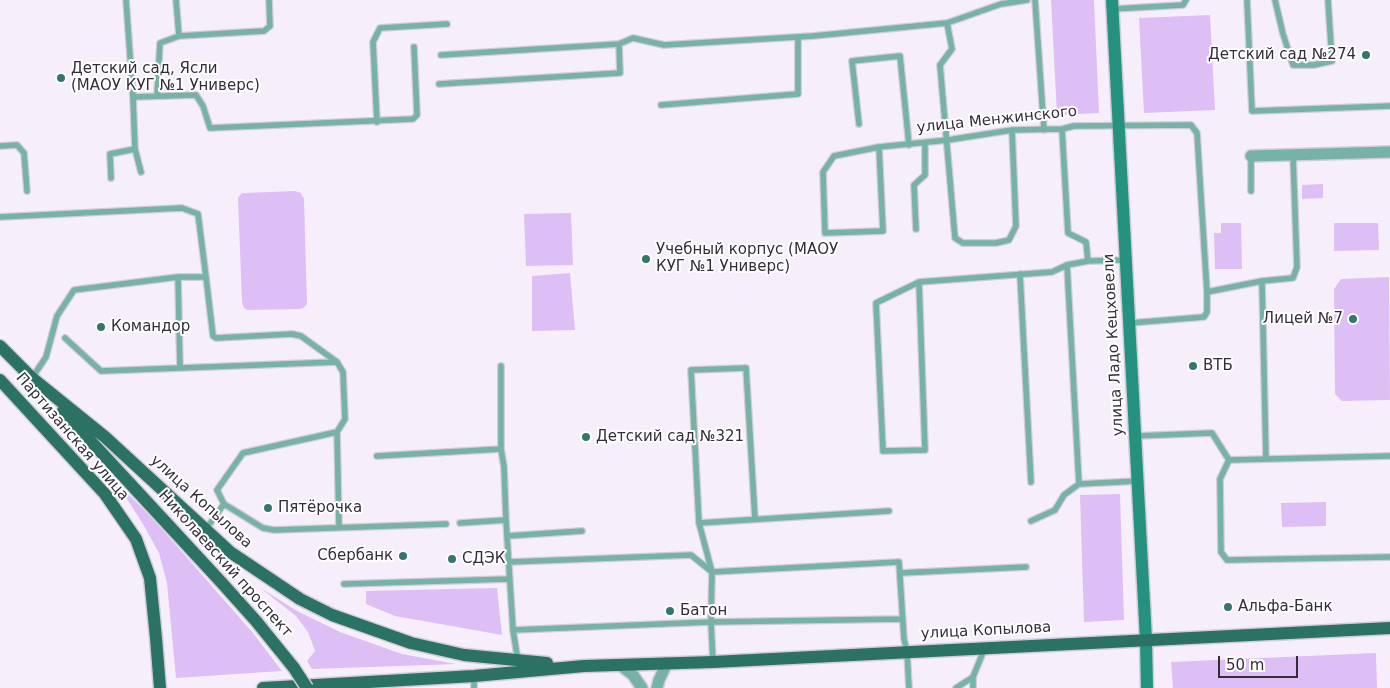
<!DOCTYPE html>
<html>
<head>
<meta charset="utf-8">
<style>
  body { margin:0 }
  #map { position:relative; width:1390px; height:688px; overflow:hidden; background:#f6effb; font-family:"DejaVu Sans",sans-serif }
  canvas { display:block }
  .scale { position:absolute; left:1218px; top:656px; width:80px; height:22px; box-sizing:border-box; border:2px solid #342d39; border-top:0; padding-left:6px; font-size:15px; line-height:18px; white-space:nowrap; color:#342d39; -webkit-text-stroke:4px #fff; paint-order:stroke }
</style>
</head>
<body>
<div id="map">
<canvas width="1390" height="688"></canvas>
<div class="scale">50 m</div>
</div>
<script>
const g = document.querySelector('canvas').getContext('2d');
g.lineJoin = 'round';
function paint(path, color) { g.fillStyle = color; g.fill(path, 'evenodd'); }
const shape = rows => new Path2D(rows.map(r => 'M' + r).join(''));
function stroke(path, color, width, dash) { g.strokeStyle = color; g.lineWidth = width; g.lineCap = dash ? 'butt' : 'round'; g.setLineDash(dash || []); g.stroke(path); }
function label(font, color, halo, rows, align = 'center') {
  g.font = font + ' "DejaVu Sans",sans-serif'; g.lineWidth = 4; g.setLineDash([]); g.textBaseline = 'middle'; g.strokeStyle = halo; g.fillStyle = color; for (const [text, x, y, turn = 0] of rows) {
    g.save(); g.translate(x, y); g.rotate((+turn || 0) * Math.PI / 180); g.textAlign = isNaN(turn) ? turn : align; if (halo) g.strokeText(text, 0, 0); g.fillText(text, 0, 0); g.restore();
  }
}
const green = shape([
  [1051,0,1094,0,1099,113,1057,115],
  [1210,15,1215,110,1144,113,1139,18],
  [1323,184,1323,198,1302,199,1302,185],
  [295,191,301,193,304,199,307,304,303,308,300,309,247,310,244,308,242,302,238,198,242,193,245,193],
  [571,213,573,265,526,266,524,214],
  [1221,223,1241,223,1242,269,1215,269,1214,233,1221,233],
  [1334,223,1378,223,1379,250,1334,251],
  [570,273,575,330,532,331,532,276],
  [1389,277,1390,400,1342,401,1335,394,1334,289,1341,279],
  [116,482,153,519,253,633,282,671,176,678,167,583,159,553,143,524],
  [1120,494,1124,620,1084,622,1080,495],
  [1326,502,1326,526,1282,527,1281,503],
  [259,587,297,611,340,632,402,654,456,664,312,669,307,661,315,651,308,632,296,616],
  [497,588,502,635,395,616,366,604,366,591],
  [1376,653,1377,688,1173,688,1171,662]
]);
const service = shape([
  [126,0,133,97,135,149,141,172],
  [176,0,179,36],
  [1035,0,1044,130],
  [1247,0,1252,111,1390,106],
  [1275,0,1283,34,1293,65,1314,65,1332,61,1328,0],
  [1113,9,1183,5,1186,0],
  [947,23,952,49,940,65,955,238,963,243,996,243,1009,240,1016,226,1012,130],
  [441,55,619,44,633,38,664,45,813,36,947,23,1001,4,1027,0],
  [439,84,620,73,619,44],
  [157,96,160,43,179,36,264,31,270,26,269,0],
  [133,97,196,95,203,106,210,128,413,119,417,115,414,47],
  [661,105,798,94,798,37],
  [377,122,373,42,380,28,447,24],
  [859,124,852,61,900,56,909,145],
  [1062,129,1068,233,1086,242,1088,261],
  [0,146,17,145,24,153,27,191],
  [879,147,834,156,823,172,825,233,883,231,879,147,948,140,1012,130,1062,129,1074,126,1191,125,1197,133,1207,292,1207,312,1204,317,1130,323],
  [111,178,110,154,135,149],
  [1251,191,1251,156],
  [0,217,182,208,198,214,206,277,178,277,74,290,57,316,46,357,32,378],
  [916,229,914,185,925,175,925,143],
  [1067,265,1079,484,1138,481],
  [1020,274,1031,482],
  [178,277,180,368,337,362,343,372,345,419,337,432,243,453,217,490,224,504,206,529],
  [206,277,213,336,216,338,292,334,301,336,337,362],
  [1262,281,1266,459],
  [919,282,876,303,883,451,925,450,919,282,1052,272,1067,265,1088,261,1126,260],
  [1207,292,1262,281,1293,278,1297,267,1293,155],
  [65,338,101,371,180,368],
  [501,366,501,449,504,467,506,520,513,630,518,661],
  [337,432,339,527],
  [1135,436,1212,433,1229,460,1220,479,1221,552,1227,560,1390,557],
  [377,456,501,449],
  [1229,460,1390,456],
  [224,504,263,528,274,530,446,524],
  [1031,521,1055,510,1064,495,1079,484],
  [460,523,506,520],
  [699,523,889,511],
  [507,536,582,531],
  [509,562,691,555,712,572,899,562,904,639,907,652,909,688],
  [900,573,1026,567],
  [344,584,509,579],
  [513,630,711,622,902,619],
  [713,662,711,622,712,572,699,523,691,370,746,368,755,519],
  [474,676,474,688],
  [956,688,973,677],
  [973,688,973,677,984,650]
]);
const minor = shape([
  [1251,156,1390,152],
  [620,665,633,675,642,688],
  [657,688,659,680,667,663]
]);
const secondary = shape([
  [1112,0,1146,640,1147,688]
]);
const primary = shape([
  [0,346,32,378,105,437,230,552,300,599,332,615,411,643,464,655,547,663],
  [0,380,105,494,136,539,150,578,156,638,160,688],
  [63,411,221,582,256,621,294,668],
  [263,688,474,676,584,666,713,662,1390,628]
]);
const primaryBridge = shape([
  [294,668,307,688]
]);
const markers = [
  [1366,55,5,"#33776a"],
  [61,78,5,"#33776a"],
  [646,259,5,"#33776a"],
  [1353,319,5,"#33776a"],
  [101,327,5,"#33776a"],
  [1193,366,5,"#33776a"],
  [586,437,5,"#33776a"],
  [268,508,5,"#33776a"],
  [403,556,5,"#33776a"],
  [452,559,5,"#33776a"],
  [1228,607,5,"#33776a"],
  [670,611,5,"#33776a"]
];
const poiNames = [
  ["Детский сад №274",1356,55,"right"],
  ["Детский сад, Ясли",71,69],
  ["(МАОУ КУГ №1 Универс)",71,86],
  ["Учебный корпус (МАОУ",656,250],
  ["КУГ №1 Универс)",656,267],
  ["Лицей №7",1343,319,"right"],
  ["Командор",111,327],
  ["ВТБ",1203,366],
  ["Детский сад №321",596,437],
  ["Пятёрочка",278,508],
  ["Сбербанк",393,556,"right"],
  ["СДЭК",462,559],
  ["Альфа-Банк",1238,607],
  ["Батон",680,611]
];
const streetNames = [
  ["улица Менжинского",997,120,-6],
  ["улица Ладо Кецховели",1114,345,-93],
  ["Партизанская улица",72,437,49],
  ["улица Копылова",201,502,42],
  ["Николаевский проспект",225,564,48],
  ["улица Копылова",986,631,-3]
];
paint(green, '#debff5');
stroke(service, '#d3ccd8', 8);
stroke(minor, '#d3ccd8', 14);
stroke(secondary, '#d3ccd8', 15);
stroke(primary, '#d3ccd8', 15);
stroke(service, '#76b2a5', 5.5);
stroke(minor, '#76b2a5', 11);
stroke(secondary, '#259280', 12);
stroke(primary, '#2b7265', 12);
stroke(primaryBridge, '#d3ccd8', 15, []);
stroke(primaryBridge, '#2b7265', 12);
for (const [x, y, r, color] of markers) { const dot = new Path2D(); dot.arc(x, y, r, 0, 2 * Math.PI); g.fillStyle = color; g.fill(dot); stroke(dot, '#fff', 2); }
label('15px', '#342d39', '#fff', poiNames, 'left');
label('15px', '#342d39', '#fff', streetNames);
</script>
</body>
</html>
